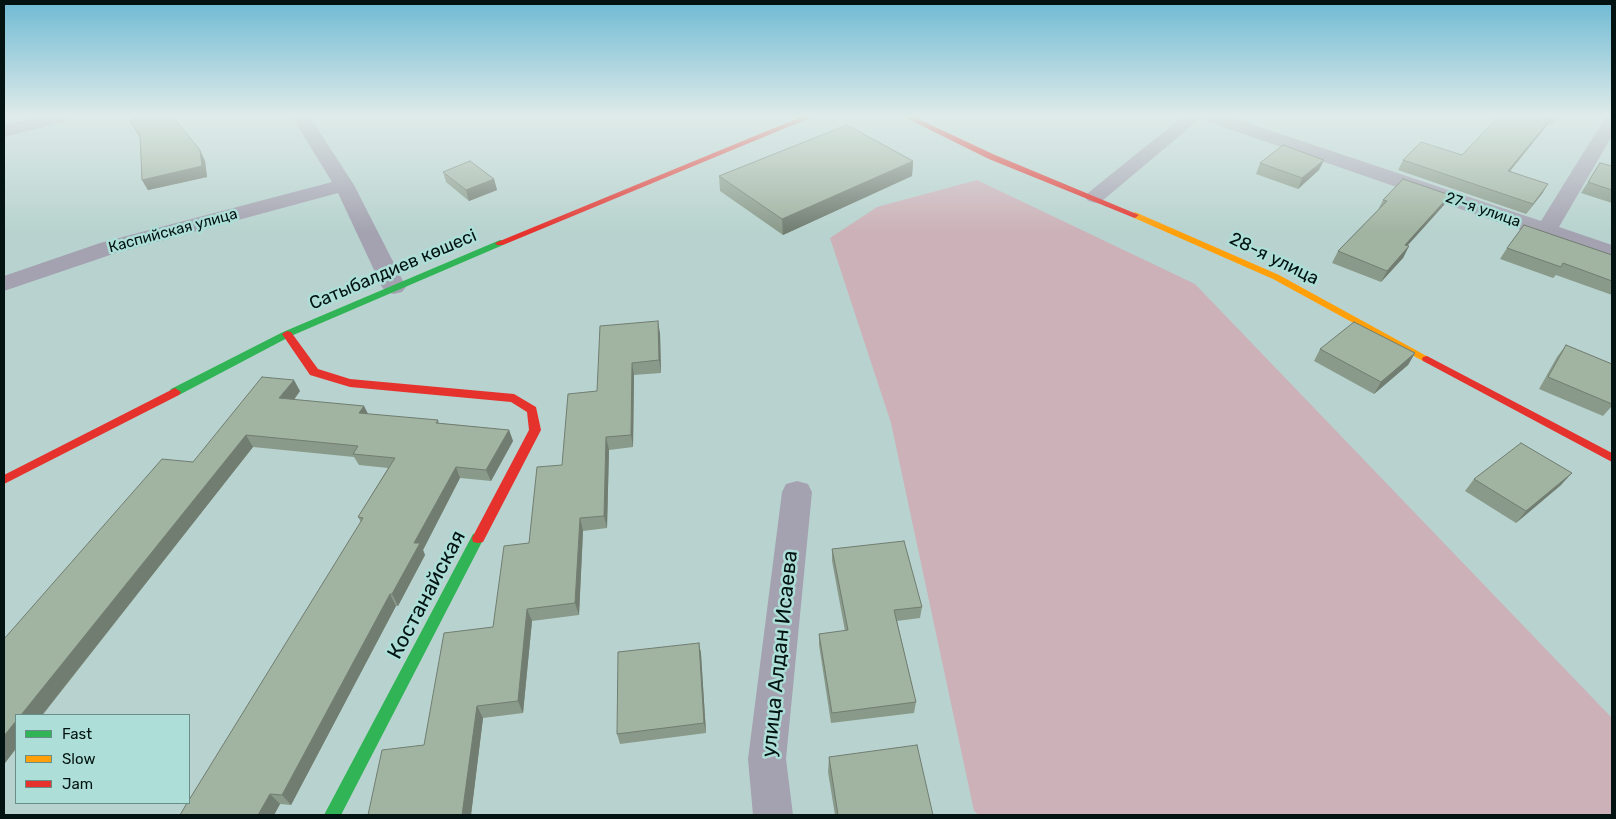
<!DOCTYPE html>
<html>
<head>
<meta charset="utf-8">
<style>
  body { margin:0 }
  #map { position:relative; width:1616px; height:819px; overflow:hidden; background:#b8d3cf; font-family:Rubik,sans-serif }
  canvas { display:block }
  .frame { position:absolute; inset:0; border:5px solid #021311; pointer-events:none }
  .legend { position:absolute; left:15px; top:714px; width:175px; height:90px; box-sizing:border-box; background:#added7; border:1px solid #698d88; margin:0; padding:6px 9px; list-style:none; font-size:15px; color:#021311 }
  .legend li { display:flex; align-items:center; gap:10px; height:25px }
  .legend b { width:25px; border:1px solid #698d88 }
</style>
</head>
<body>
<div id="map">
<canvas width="1616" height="819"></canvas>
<div class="frame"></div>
<ul class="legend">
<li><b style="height:6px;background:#30b455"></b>Fast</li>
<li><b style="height:6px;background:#ff9f0a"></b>Slow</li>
<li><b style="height:6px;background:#e5322d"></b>Jam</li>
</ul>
</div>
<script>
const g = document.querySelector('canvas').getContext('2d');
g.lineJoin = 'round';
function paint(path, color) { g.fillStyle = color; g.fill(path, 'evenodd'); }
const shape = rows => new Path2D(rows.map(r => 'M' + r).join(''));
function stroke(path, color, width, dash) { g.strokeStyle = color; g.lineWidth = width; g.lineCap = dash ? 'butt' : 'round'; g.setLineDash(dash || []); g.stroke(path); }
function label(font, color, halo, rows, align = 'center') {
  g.font = font + ' Rubik,sans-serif'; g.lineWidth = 5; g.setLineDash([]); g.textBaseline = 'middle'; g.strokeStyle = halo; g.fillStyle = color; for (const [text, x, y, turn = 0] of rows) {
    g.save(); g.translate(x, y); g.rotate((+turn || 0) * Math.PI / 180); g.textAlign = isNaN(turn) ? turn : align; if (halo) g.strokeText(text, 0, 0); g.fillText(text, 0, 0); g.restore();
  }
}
const green = shape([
  [977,180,1195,284,1612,718,1612,815,979,815,974,811,891,423,830,238,877,207]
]);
const street = shape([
  [39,117,71,117,68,121,4,137,4,125,39,117],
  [292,117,310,117,354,185,406,287,402,292,394,294,386,292,382,287,338,193,116,253,4,291,4,276,100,243,332,182,292,117],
  [1182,117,1202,117,1102,201,1095,203,1088,201,1085,197,1088,193,1182,117],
  [1203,117,1230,117,1541,221,1603,121,1605,117,1612,117,1612,136,1559,227,1612,245,1612,259,1538,236,1206,121,1203,117],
  [797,481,808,484,812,492,786,759,793,815,753,815,748,759,782,492,786,484,797,481]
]);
const fast = shape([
  [500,240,503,241,503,245,291,336,179,395,171,395,169,392,171,389,283,332,500,240],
  [478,533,483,534,484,538,341,815,324,815,473,534,478,533]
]);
const slow = shape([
  [1135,212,1279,275,1432,359,1431,361,1423,361,1273,279,1132,217,1131,215,1135,212]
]);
const jam = shape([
  [801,117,812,117,503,245,497,245,495,243,801,117],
  [904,117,914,117,995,155,1139,215,1135,218,1132,217,989,159,904,117],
  [287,331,291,332,318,369,350,379,514,394,536,407,541,430,483,542,478,543,473,542,472,538,529,430,527,412,511,402,350,387,310,375,282,334,287,331],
  [1427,356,1612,453,1612,462,1423,361,1422,359,1423,357,1427,356],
  [175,388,181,392,179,395,4,484,4,475,175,388]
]);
const wall = shape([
  [1498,117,1559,117,1552,125,1548,124,1510,171,1548,184,1526,214,1398,170,1403,160,1462,155],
  [130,121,200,150,205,161,207,177,148,190,142,180,140,138],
  [913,161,912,176,783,235,720,191,719,176],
  [1260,163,1319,170,1298,189,1256,174],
  [1600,163,1612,166,1612,203,1581,193],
  [443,172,494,179,497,190,469,201,446,182],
  [1450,195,1444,205,1407,246,1409,246,1403,258,1381,282,1332,263,1338,251,1378,210,1383,200],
  [1507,248,1612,254,1612,295,1556,275,1553,278,1500,259],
  [660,333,661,373,634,375,633,447,609,450,607,528,583,531,579,615,532,621,523,713,483,718,471,815,368,815,424,745,493,627,562,465,597,391],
  [1566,345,1612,364,1612,406,1603,416,1539,389,1557,357],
  [1320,349,1415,353,1408,365,1374,394,1314,361],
  [300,391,294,400,364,406,368,414,438,420,439,423,509,430,513,441,491,481,460,478,423,550,425,555,398,606,396,606,291,805,280,804,274,815,180,815,361,522,358,517,388,468,359,465,354,457,253,447,5,763,4,763,4,639,193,462],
  [1474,479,1561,485,1516,523,1465,491],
  [832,549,922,607,920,618,897,621,916,702,914,713,831,723,819,645,819,634,845,631,832,561],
  [699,643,701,654,706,733,620,744,617,734],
  [829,757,933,815,835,815,828,772]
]);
const shadedWall = shape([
  [1552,117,1548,124,1502,181,1508,171],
  [200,150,205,161,207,177,148,190,142,180],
  [1324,160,1319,170,1298,189,1302,178],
  [913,161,912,176,783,235,782,219],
  [494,179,497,190,469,201,466,190],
  [1548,184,1542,194,1526,214,1533,204],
  [1450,195,1444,205,1398,256,1405,245],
  [1409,246,1403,258,1381,282,1387,271],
  [658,321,660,333,661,373,659,360],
  [1415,353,1408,365,1374,394,1381,382],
  [632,363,634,375,633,447,631,435],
  [294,380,300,391,286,410,279,398],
  [364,406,370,418,359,413],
  [509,430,513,441,491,481,486,470],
  [246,435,253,447,42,715,21,715],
  [606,437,609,450,607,528,604,516],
  [456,467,460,478,423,550,425,555,398,606,392,594,414,543],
  [1572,473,1561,485,1516,523,1526,511],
  [580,518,583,531,579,615,575,603],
  [390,594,396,606,291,805,282,795],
  [527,609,532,621,523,713,518,701],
  [699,643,701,654,706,733,704,723],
  [477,706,483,718,471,815,462,815],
  [16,721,16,748,5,763,4,763,4,736],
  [270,794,280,804,274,815,258,815]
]);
const building = shape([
  [144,117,173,117,200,150,202,166,142,180,140,135,130,121,144,117],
  [1498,117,1552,117,1508,171,1548,184,1533,204,1403,160,1421,142,1462,155,1498,117],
  [847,125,913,161,782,219,719,176,847,125],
  [1283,145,1324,160,1302,178,1260,163,1283,145],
  [470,161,494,179,466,190,443,172,470,161],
  [1600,163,1612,166,1612,190,1588,182,1600,163],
  [1403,179,1450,195,1405,245,1409,246,1387,271,1338,251,1387,201,1383,200,1403,179],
  [1524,225,1612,255,1612,281,1563,263,1561,267,1507,248,1524,225],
  [658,321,659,360,632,363,631,435,606,437,604,516,580,518,575,603,527,609,518,701,477,706,462,815,368,815,382,750,424,745,444,633,493,627,504,546,529,543,537,467,562,465,568,394,597,391,600,326,658,321],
  [1354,322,1415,353,1381,382,1320,349,1354,322],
  [1566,345,1612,364,1612,404,1548,377,1566,345],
  [262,377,294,380,279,398,364,406,359,413,438,420,436,423,509,430,486,470,456,467,414,543,420,543,392,594,390,594,282,795,270,794,258,815,180,815,187,803,189,803,189,800,363,518,358,517,395,458,353,454,358,446,246,435,21,715,16,715,16,721,4,736,4,639,162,459,193,462,262,377],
  [1521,443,1572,473,1526,511,1474,479,1521,443],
  [904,541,922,607,894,610,916,702,832,713,819,634,848,630,832,549,904,541],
  [699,643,704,723,617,734,618,652,699,643],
  [917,745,933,815,838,815,829,757,917,745]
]);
const farStreetnames = [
  ["27-я улица",1483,210,19],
  ["Каспийская улица",173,231,-15]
];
const streetNames = [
  ["28-я улица",1274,259,26],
  ["Сатыбалдиев көшесі",393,270,-23]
];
const nearStreetnames = [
  ["Костанайская",427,595,-62],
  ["улица Алдан Исаева",780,654,-84]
];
paint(green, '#ccb1b8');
paint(street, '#a4a2b0');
paint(fast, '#30b455');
paint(slow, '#ff9f0a');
paint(jam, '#e5322d');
paint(wall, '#8a9a8a');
paint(shadedWall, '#717d71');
paint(building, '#a1b3a1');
stroke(building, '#717d71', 1);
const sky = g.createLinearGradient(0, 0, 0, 232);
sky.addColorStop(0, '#6fbad4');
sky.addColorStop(0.5, '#dfebe9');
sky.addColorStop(1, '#dfebe900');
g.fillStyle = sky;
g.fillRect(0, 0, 1616, 232);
label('15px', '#021311', '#added7', farStreetnames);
label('18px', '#021311', '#added7', streetNames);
label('21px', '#021311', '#added7', nearStreetnames);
</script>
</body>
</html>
